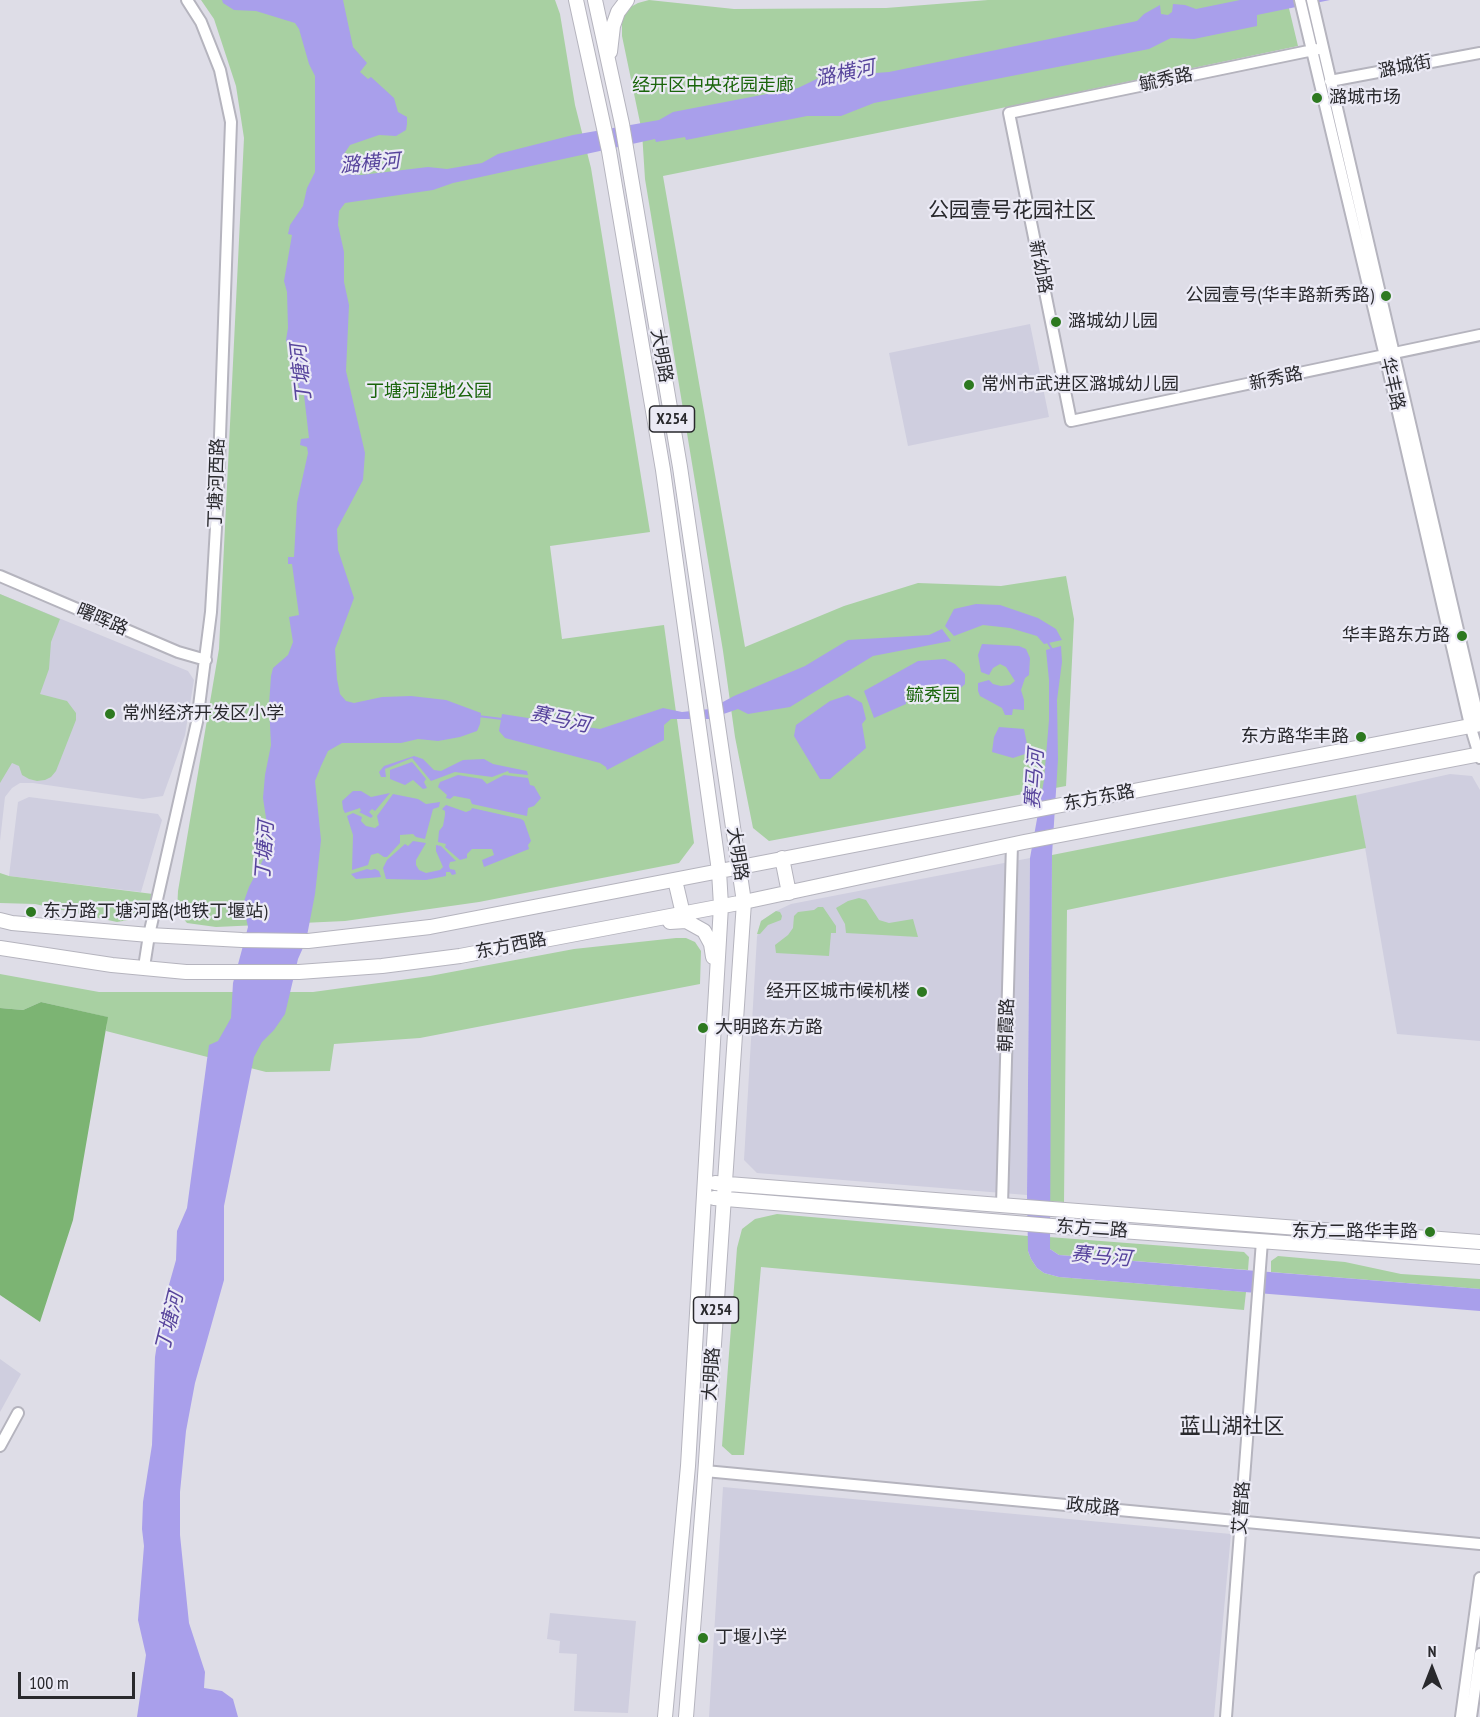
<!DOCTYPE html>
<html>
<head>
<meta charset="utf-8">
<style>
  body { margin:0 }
  #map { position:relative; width:1480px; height:1717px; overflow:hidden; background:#dedde7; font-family:"PT Sans Narrow",sans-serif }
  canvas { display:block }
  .north { position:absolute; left:1402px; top:1639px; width:60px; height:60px; -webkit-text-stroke:4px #ebeaf5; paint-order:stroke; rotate:0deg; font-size:16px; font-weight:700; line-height:24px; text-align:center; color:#29292d }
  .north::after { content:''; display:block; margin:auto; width:21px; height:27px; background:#29292d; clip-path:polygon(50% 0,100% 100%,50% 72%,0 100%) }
  .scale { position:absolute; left:18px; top:1672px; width:117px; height:27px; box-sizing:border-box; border:3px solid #29292d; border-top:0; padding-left:8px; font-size:18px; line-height:21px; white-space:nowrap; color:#29292d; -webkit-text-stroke:4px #ebeaf5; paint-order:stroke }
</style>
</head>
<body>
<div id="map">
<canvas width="1480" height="1717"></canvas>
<div class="north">N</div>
<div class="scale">100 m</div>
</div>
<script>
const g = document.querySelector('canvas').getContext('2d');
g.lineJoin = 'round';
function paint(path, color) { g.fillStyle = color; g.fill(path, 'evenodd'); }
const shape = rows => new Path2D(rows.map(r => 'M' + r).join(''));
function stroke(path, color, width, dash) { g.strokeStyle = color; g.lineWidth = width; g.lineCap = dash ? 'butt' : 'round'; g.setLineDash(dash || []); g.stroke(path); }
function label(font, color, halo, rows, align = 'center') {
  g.font = font + ' "PT Sans Narrow","Noto Sans SC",sans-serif'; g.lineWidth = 4.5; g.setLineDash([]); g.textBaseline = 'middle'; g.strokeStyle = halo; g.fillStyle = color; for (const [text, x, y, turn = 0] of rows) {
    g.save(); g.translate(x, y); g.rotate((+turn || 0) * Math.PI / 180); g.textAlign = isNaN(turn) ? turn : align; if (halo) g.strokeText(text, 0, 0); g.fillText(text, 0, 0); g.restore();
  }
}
const built = shape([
  [1030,324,1049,417,908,446,889,353],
  [0,594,188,671,194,680,185,735,163,796,143,799,33,783,20,783,12,788,5,797,0,841],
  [1450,774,1472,776,1480,790,1480,1041,1397,1034,1356,795],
  [29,797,158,814,162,820,141,892,9,876,18,802],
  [1030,858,1027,1195,757,1173,744,1160,757,937,761,921,776,911,791,904],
  [0,1359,21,1374,0,1412],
  [723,1487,1231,1534,1214,1717,709,1717],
  [550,1613,636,1621,628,1713,574,1711,577,1654,559,1653,560,1641,547,1639]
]);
const green = shape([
  [201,0,555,0,560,14,575,105,591,168,650,532,550,546,562,639,664,625,694,843,679,863,479,902,345,921,216,927,187,923,177,911,178,891,219,649,244,138,236,86,214,19],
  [649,0,734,9,886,8,988,0,1287,0,1298,46,992,110,663,176,745,647,844,606,918,583,1001,586,1066,576,1074,619,1066,786,769,841,753,828,735,737,723,651,645,179,642,132,622,36,622,19,627,9,638,3],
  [0,594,60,619,51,642,49,669,40,694,67,701,76,713,76,720,56,771,51,777,45,780,37,781,29,779,22,775,19,766,12,763,0,783],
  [1356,795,1366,848,1067,910,1064,1202,1049,1201,1052,855],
  [0,873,9,876,153,894,146,911,134,919,117,922,35,904,0,903],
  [859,898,866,900,879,920,889,923,913,919,918,937,846,933,845,924,836,908,848,901],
  [818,907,823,907,836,926,836,933,831,933,829,956,776,953,775,945,788,935,793,928,794,916,798,912,814,910],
  [776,911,780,912,782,916,781,920,768,925,760,934,757,934,761,921],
  [676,938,686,938,695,942,701,951,700,984,420,1038,334,1044,330,1071,266,1072,106,1031,107,1017,41,1002,23,1010,0,1008,0,974,99,992,313,992,430,976,574,949],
  [777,1214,1028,1236,1028,1251,1031,1259,1037,1268,1044,1273,1059,1277,1246,1292,1244,1310,761,1267,744,1455,732,1455,722,1446,737,1248,742,1229,755,1219],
  [1049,1237,1244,1252,1249,1257,1248,1270,1059,1255,1050,1249],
  [1278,1256,1345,1262,1401,1274,1480,1279,1480,1289,1271,1272,1271,1261]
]);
const forest = shape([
  [41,1002,108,1017,73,1220,40,1322,0,1295,0,1008,23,1010]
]);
const water = shape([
  [222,0,343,0,353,47,367,63,360,72,368,79,371,77,394,98,398,112,407,117,407,124,406,130,396,136,379,135,350,145,344,154,349,174,361,175,428,167,447,169,482,163,498,154,573,135,659,120,673,112,798,88,829,73,844,72,862,74,889,72,1137,21,1144,14,1160,5,1161,14,1168,15,1172,12,1173,4,1185,5,1196,9,1240,0,1330,0,1257,15,1257,26,1194,39,1171,38,1149,49,874,103,841,116,807,116,686,140,685,137,656,142,655,139,453,183,433,190,345,203,339,211,338,225,344,252,344,282,349,305,346,371,365,453,363,480,337,529,338,550,354,598,335,649,337,679,340,694,346,701,354,703,382,697,411,696,446,700,481,713,480,724,477,731,460,737,438,741,418,739,401,743,342,743,328,751,321,766,315,781,321,840,315,894,306,941,298,959,285,1014,274,1030,262,1042,254,1057,224,1206,224,1280,195,1383,186,1431,180,1492,180,1535,189,1623,205,1672,204,1688,222,1691,233,1699,238,1717,137,1717,146,1655,138,1620,144,1546,142,1529,143,1502,152,1445,155,1357,163,1306,176,1260,177,1231,187,1208,209,1045,218,1041,231,1018,233,983,248,927,243,904,249,887,266,854,266,818,263,798,265,775,271,745,269,705,271,676,273,668,288,655,293,642,289,617,299,615,292,564,288,564,288,557,294,557,297,503,308,453,307,447,300,445,301,439,309,438,304,395,301,395,286,340,288,328,287,292,284,281,292,235,288,234,290,225,303,206,307,188,315,172,315,76,309,64,299,29,295,23,256,11,234,10,223,3],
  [976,604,1000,605,1038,618,1056,629,1062,640,1044,644,1037,636,1010,628,983,625,954,636,945,626,954,609],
  [942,629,951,641,873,656,790,707,748,714,738,709,709,719,671,719,664,725,664,740,607,770,606,767,600,763,505,738,499,731,502,714,600,729,663,708,682,712,710,709,734,696,805,666,848,640,929,635],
  [982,644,1019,646,1026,649,1030,658,1029,675,1025,678,1021,690,1024,700,1024,710,1013,709,1012,715,1005,715,1002,708,980,696,978,691,978,683,989,680,993,684,1001,686,1010,685,1015,681,1006,667,1000,664,993,668,989,675,981,672,978,655],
  [1061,646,1062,662,1057,700,1058,759,1052,855,1050,1249,1059,1255,1480,1289,1480,1311,1059,1277,1044,1273,1037,1268,1031,1259,1028,1251,1027,1195,1030,858,1044,780,1049,720,1049,680,1046,650],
  [945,659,955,664,965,674,965,684,954,694,943,697,937,694,926,695,906,702,906,704,874,718,864,691,918,661],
  [848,695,862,703,866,719,862,724,866,748,830,779,820,779,794,736,796,725,830,701],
  [999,727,1024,729,1027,744,1025,754,1013,758,992,752,994,737],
  [414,756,423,759,434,770,441,771,463,760,484,759,493,764,527,771,528,775,509,773,508,771,492,777,455,772,431,781,412,758,385,769,386,777,381,777,379,772,384,766],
  [412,762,426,779,424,782,427,788,423,789,413,780,405,785,390,779,390,770],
  [458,775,482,779,487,784,504,775,528,778,530,785,534,786,541,798,534,806,528,808,527,816,472,804,470,799,454,796,450,799,446,798,447,795,438,787,440,782],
  [353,791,361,791,371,797,390,793,375,811,372,809,369,812,373,816,371,818,359,812,361,811,360,808,345,813,343,809,342,801],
  [393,794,418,799,426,804,440,802,439,807,433,809,425,839,416,837,413,834,400,835,400,843,387,857,384,857,378,853,371,855,368,865,352,870,353,835,347,816,353,813,362,817,361,821,366,826,375,828,379,825,377,816],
  [446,805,466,812,471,810,472,808,521,819,524,821,531,841,528,845,529,849,484,867,482,860,494,855,492,849,472,849,467,854,467,858,460,860,445,847,446,844,438,842,439,831,443,826,445,815,445,811,442,809],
  [413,841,426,843,416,860,416,865,419,870,426,873,440,870,443,867,436,851,436,845,441,846,456,861,450,862,449,866,450,869,455,870,456,874,452,875,450,872,446,872,446,876,426,880,386,879,383,868,387,860,405,844,408,846],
  [367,869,371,870,375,869,379,871,381,877,356,879,351,874]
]);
const stream = shape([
  [1047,641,1053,651],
  [478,716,502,719]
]);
const minor = shape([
  [1300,0,1385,356,1470,725,1480,758],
  [1312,0,1480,725],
  [1323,48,1009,113,1071,421,1480,335],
  [1330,81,1480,53],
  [0,576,178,652,206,660],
  [144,967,149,935,197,722,211,612,218,493,231,122,220,70,201,22,187,0],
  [1002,1205,1012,844],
  [0,1446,18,1413],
  [705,1471,1480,1544],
  [1226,1717,1262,1241],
  [1461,1717,1480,1578],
  [1471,1717,1480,1654]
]);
const major = shape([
  [576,0,609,151,663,470,719,871,721,906,688,1466,665,1717],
  [595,0,622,124,680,467,744,902,704,1491,686,1717],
  [610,52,613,26,618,12,627,0],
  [782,858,789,893],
  [675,880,683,914],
  [0,920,12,923,149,935,242,940,308,941,430,927,1480,724],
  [670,922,686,921,704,931,711,944,713,957],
  [0,948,112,965,186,972,299,972,382,966,460,956,744,902,1024,842,1480,754],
  [715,1183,1480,1242],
  [714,1198,1052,1226,1480,1257]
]);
const markers = [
  [1317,98,6,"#2d7920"],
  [1386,296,6,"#2d7920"],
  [1056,322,6,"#2d7920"],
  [969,385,6,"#2d7920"],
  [1462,636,6,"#2d7920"],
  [110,714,6,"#2d7920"],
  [1361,737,6,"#2d7920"],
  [31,912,6,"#2d7920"],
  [922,992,6,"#2d7920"],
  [703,1028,6,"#2d7920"],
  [1430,1232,6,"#2d7920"],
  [703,1638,6,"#2d7920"]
];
const shields = [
  [672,419,45],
  [716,1310,45]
];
const shieldNames = [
  ["X254",672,419],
  ["X254",716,1310]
];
const streetNames = [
  ["潞城街",1405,67,-11],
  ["毓秀路",1166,80,-12],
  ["新幼路",1040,267,79],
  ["大明路",661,356,80],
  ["新秀路",1276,379,-12],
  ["华丰路",1392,384,77],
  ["丁塘河西路",217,483,-88],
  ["曙晖路",102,620,23],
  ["东方东路",1099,798,-11],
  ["大明路",737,854,81],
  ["东方西路",511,946,-11],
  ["朝霞路",1007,1025,-88],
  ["东方二路",1092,1229,4],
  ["大明路",712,1374,-86],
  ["政成路",1093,1507,5],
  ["艾普路",1242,1508,-86]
];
const parkNames = [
  ["经开区中央花园走廊",713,86],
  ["丁塘河湿地公园",429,392],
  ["毓秀园",933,696]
];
const poiNames = [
  ["潞城市场",1329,98],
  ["公园壹号(华丰路新秀路)",1374,296,"right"],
  ["潞城幼儿园",1068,322],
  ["常州市武进区潞城幼儿园",981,385],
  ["华丰路东方路",1450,636,"right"],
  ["常州经济开发区小学",122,714],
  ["东方路华丰路",1349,737,"right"],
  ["东方路丁塘河路(地铁丁堰站)",43,912],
  ["经开区城市候机楼",910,992,"right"],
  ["大明路东方路",715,1028],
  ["东方二路华丰路",1418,1232,"right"],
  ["丁堰小学",715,1638]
];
const waterNames = [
  ["潞横河",845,74,-12],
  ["潞横河",370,164,-5],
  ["丁塘河",302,374,-96],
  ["赛马河",560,720,12],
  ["赛马河",1035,779,-86],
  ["丁塘河",265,851,-86],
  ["赛马河",1101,1257,5],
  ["丁塘河",170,1322,-76]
];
const quarterNames = [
  ["公园壹号花园社区",1012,211],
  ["蓝山湖社区",1232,1427]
];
paint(built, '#cfcedf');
paint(green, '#a8d0a2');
paint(forest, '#7cb473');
paint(water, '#a99feb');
stroke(stream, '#a99feb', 2);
stroke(minor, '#b5b4be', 14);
stroke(major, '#b5b4be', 16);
stroke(minor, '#fff', 10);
stroke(major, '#fff', 14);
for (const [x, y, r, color] of markers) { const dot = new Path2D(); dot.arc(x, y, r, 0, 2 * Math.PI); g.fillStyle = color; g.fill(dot); stroke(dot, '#ebeaf5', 2); }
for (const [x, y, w] of shields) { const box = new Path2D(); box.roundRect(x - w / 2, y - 13, w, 26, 4.5); g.fillStyle = '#ebeaf5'; g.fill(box); stroke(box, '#29292d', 1.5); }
label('bold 16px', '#29292d', null, shieldNames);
label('18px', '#29292d', '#ebeaf5', streetNames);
label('18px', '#1a650b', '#ebeaf5', parkNames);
label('18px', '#29292d', '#ebeaf5', poiNames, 'left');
label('italic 20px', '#57449c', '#ebeaf5', waterNames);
label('21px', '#29292d', '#ebeaf5', quarterNames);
</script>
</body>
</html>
